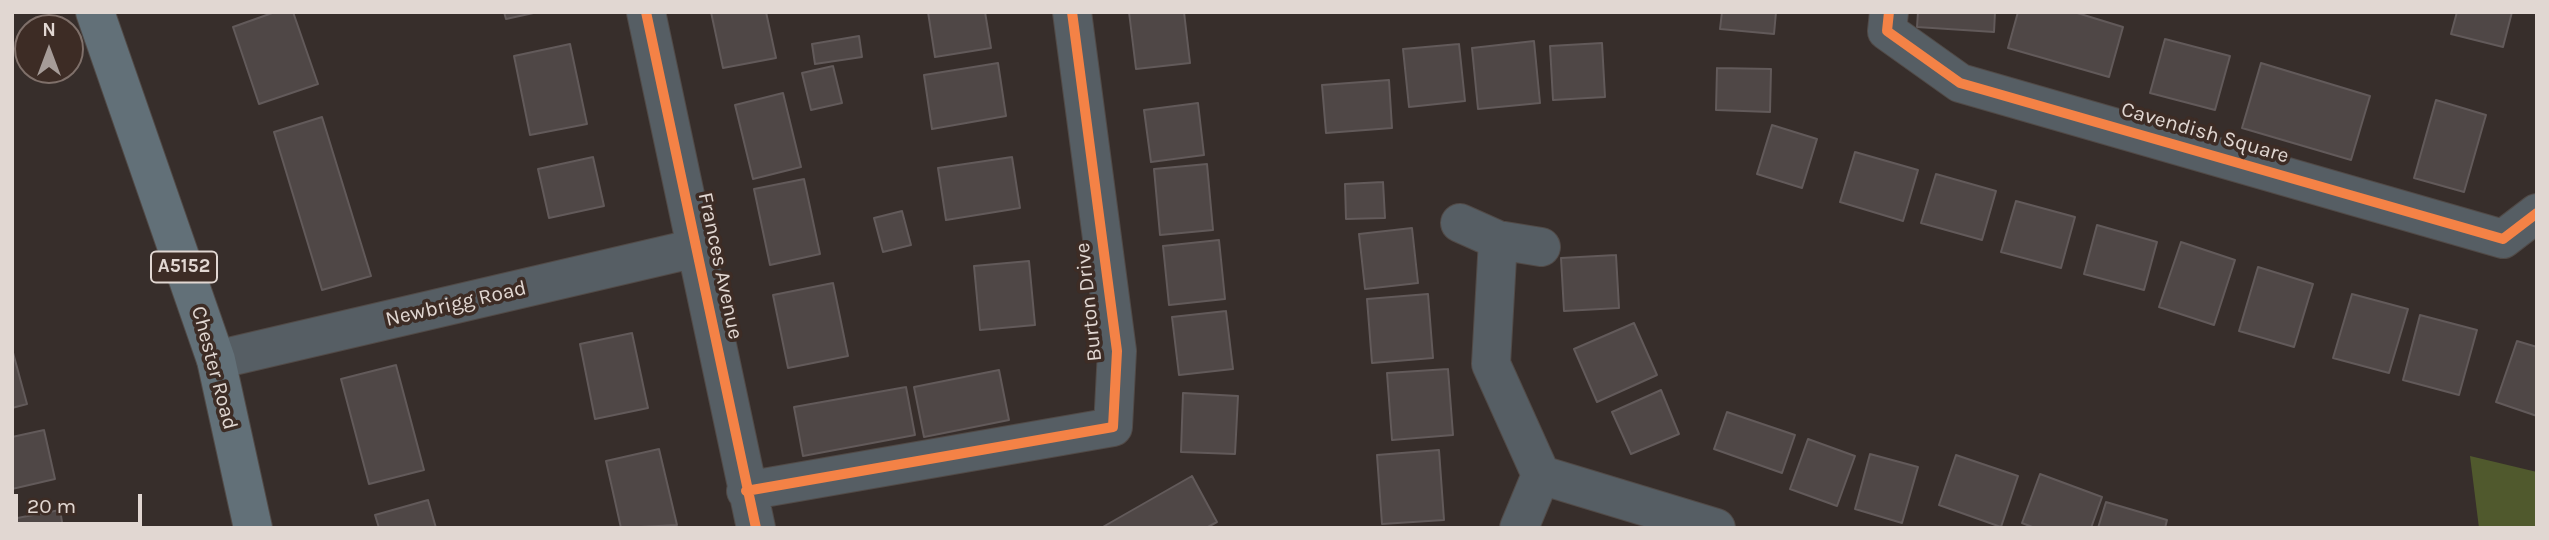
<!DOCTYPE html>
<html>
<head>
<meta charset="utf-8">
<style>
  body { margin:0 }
  #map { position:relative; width:2549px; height:540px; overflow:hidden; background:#372e2b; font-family:Karla,sans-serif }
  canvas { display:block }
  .frame { position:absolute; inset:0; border:14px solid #e1d7d2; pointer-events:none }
  .north { position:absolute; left:14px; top:14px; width:70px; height:70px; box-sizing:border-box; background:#3d2c25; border:2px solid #7f706a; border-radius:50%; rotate:0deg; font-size:19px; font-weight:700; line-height:28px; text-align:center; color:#e1d7d2 }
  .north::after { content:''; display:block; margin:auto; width:24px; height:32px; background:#a69c98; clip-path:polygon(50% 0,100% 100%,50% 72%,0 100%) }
  .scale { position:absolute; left:14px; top:494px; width:128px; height:32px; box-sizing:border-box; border:4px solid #e1d7d2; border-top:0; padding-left:9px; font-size:21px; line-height:24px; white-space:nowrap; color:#e1d7d2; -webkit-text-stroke:5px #3d2c25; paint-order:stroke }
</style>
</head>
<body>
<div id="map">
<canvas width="2549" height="540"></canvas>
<div class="frame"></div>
<div class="north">N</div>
<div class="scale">20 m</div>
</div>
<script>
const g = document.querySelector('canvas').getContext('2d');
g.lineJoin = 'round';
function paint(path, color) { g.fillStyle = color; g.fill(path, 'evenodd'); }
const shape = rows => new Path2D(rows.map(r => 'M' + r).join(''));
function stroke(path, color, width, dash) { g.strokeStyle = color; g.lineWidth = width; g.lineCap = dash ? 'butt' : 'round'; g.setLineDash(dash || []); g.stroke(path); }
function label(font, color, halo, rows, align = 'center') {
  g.font = font + ' Karla,sans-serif'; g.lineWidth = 7; g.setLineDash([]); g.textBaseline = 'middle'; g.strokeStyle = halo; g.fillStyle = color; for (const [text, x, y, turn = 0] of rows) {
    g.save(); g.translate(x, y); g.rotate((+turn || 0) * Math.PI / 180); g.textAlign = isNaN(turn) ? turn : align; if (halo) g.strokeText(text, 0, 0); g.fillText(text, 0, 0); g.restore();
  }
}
const green = shape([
  [2470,456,2537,472,2537,528,2479,528]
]);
const building = shape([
  [275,12,293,12,318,84,259,104,233,27,275,12],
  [504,12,538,12,506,19,504,12],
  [711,12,766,12,776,58,723,68,711,12],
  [928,12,985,12,991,48,935,57,928,12],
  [1129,12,1184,12,1190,63,1136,69,1129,12],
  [1722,12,1776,12,1774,34,1720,29,1722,12],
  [1918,12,1995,12,1994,32,1917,27,1918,12],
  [2018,12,2074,12,2123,27,2109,77,2008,48,2018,12],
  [2457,12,2512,12,2503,47,2451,34,2457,12],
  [859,36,862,57,815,64,812,44,859,36],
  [2165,39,2230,56,2215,110,2150,93,2165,39],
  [1534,41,1540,103,1478,109,1472,48,1534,41],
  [1602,43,1605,97,1553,100,1550,46,1602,43],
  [570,44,587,124,530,135,514,56,570,44],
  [1459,44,1465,101,1409,107,1403,49,1459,44],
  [998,63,1006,116,932,129,924,75,998,63],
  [2261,63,2370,96,2351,160,2242,128,2261,63],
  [833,66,842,103,811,110,802,73,833,66],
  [1717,68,1771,69,1770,112,1716,110,1717,68],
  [1389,80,1392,128,1326,133,1322,85,1389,80],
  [783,93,801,167,753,179,735,105,783,93],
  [2436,100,2486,115,2464,192,2414,178,2436,100],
  [1198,103,1204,155,1151,162,1144,110,1198,103],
  [322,117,371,276,322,290,274,132,322,117],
  [1772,125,1817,139,1802,188,1757,174,1772,125],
  [1855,152,1918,170,1903,221,1840,202,1855,152],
  [593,157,604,206,549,218,538,169,593,157],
  [1012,157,1020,208,946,220,938,168,1012,157],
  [1207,164,1213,230,1160,235,1154,169,1207,164],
  [1936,174,1996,191,1982,240,1921,223,1936,174],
  [804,179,820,254,770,265,754,189,804,179],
  [1383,182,1385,218,1346,219,1345,184,1383,182],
  [2016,201,2075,217,2061,268,2001,252,2016,201],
  [902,211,911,245,883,252,874,218,902,211],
  [2097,225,2157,242,2144,290,2084,274,2097,225],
  [1412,228,1418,283,1365,289,1359,234,1412,228],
  [1219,240,1225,299,1169,305,1163,246,1219,240],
  [2181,242,2235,260,2214,325,2159,307,2181,242],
  [1616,255,1619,308,1564,311,1561,258,1616,255],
  [1029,261,1035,325,980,330,974,266,1029,261],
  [2258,267,2313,284,2294,347,2239,331,2258,267],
  [833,283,848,356,788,368,773,295,833,283],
  [1428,294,1433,358,1372,363,1367,299,1428,294],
  [2352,294,2408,309,2389,373,2333,358,2352,294],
  [1226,311,1233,369,1179,375,1172,317,1226,311],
  [2420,315,2477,330,2459,395,2403,380,2420,315],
  [1634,323,1657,375,1597,402,1574,349,1634,323],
  [632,333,648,408,595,419,580,344,632,333],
  [2517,341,2537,347,2537,416,2496,402,2517,341],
  [12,349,27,404,12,408,12,349],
  [396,365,424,470,369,484,341,379,396,365],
  [1448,369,1453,435,1392,440,1387,373,1448,369],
  [999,370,1009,420,924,437,914,387,999,370],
  [906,387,915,435,803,456,794,407,906,387],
  [1661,390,1679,434,1631,454,1612,412,1661,390],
  [1183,393,1238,396,1235,454,1181,452,1183,393],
  [1727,412,1795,435,1782,473,1714,449,1727,412],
  [44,430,55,479,12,489,12,437,44,430],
  [1808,439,1855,456,1837,506,1790,489,1808,439],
  [659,449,677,525,621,528,606,461,659,449],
  [1439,450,1444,520,1382,524,1377,455,1439,450],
  [1870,454,1918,467,1902,523,1855,509,1870,454],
  [1956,455,2018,476,2001,527,1939,505,1956,455],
  [2040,474,2102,497,2091,528,2035,528,2022,523,2040,474],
  [1192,476,1217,522,1206,528,1101,528,1192,476],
  [428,500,436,528,379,528,375,515,428,500],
  [2106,502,2167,520,2165,528,2098,528,2106,502],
  [60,510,63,528,12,528,12,519,60,510]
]);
const minor = shape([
  [646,12,756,528],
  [1889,12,1887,31,1960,83,2503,239,2537,213],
  [1460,223,1498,240,1541,247],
  [1498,240,1491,364,1541,475,1716,528],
  [216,360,696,248],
  [746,491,1113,427,1117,351,1072,12],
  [1519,528,1541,475]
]);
const primary = shape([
  [95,12,216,360,253,528]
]);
const cycleway = shape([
  [646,12,756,528],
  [1889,12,1887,31,1960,83,2503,239,2537,213],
  [746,491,1113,427,1117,351,1072,12]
]);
const shields = [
  [184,267,66]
];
const shieldNames = [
  ["A5152",184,267]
];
const streetNames = [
  ["Cavendish Square",2205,133,16],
  ["Frances Avenue",720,266,78],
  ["Burton Drive",1089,302,-96],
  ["Newbrigg Road",456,304,-13],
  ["Chester Road",214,368,75]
];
paint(green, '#50592d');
paint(building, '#4f4746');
stroke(building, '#625a5a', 2);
stroke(minor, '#514a47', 40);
stroke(primary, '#514a47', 40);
stroke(minor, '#565e64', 38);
stroke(primary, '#627078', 38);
stroke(cycleway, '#f48246', 10);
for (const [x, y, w] of shields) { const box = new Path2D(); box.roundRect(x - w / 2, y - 15.5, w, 31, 5); g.fillStyle = '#3d2c25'; g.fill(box); stroke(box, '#e1d7d2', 2); }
label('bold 19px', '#e1d7d2', null, shieldNames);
label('21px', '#e1d7d2', '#3d2c25', streetNames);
</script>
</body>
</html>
